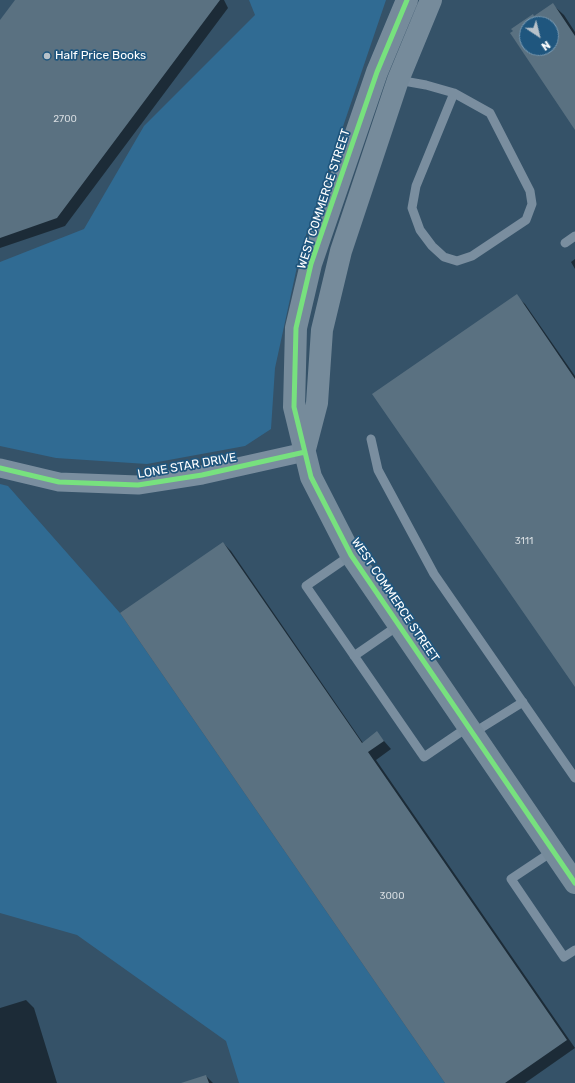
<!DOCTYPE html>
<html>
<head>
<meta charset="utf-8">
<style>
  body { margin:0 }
  #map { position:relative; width:575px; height:1083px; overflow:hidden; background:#355268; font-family:Rubik,sans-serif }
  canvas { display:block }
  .north { position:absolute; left:519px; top:16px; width:40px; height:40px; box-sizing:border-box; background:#1f567e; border:1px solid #799ab2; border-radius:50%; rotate:145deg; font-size:11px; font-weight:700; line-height:16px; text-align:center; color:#fff }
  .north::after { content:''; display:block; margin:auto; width:14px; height:18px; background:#b8c2ca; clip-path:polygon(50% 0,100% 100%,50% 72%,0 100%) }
</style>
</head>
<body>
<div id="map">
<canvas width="575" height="1083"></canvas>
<div class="north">N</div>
</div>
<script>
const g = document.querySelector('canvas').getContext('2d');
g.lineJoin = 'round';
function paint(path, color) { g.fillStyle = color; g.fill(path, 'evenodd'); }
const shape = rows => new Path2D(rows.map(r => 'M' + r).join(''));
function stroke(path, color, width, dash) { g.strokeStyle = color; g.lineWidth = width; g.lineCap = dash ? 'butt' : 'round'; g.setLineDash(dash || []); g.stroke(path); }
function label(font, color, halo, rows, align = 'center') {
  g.font = font + ' Rubik,sans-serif'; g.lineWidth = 3.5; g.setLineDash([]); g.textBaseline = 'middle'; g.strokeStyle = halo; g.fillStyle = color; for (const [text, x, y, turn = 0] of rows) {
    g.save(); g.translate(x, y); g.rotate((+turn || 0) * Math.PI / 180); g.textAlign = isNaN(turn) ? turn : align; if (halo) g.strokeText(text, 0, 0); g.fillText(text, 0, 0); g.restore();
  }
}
const green = shape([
  [249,0,386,0,300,253,275,368,271,429,245,446,147,464,56,458,0,446,0,262,84,229,144,126,255,15],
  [0,484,8,486,120,613,445,1083,239,1083,226,1041,77,935,0,913]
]);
const shadow = shape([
  [17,0,224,0,228,8,65,226,0,248,0,22],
  [553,5,564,15,575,32,575,128,511,34],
  [527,24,551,24,551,48,527,48],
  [575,259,575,269,571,262],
  [516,296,525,304,575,376,575,685],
  [223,543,231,551,363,743,377,733,391,749,376,760,575,1048,525,1083,446,1083],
  [26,1000,34,1008,57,1083,0,1083,0,1008],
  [206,1076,213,1083,183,1083]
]);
const building = shape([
  [15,0,220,0,57,218,0,238,0,20],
  [553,3,575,36,575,130,510,33,513,31,511,29,533,14,534,16],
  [527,24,551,24,551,48,527,48],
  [517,294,575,379,575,687,372,394],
  [223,542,362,743,377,731,384,741,368,752,567,1040,505,1083,445,1083,120,613],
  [206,1075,209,1083,181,1083]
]);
const lane = shape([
  [398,80,426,85,454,93,490,113,530,191,532,204,526,220,472,256,457,261,444,257,432,246,420,230,412,208,416,186,454,93],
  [565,243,575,236],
  [371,439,378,470,434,574,575,778],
  [351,555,306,586,424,757,468,727],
  [354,656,399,625],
  [473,733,523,702],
  [553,851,511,879,564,957,575,950]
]);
const street = shape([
  [0,468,59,482,138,485,202,475,305,452]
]);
const secondary = shape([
  [407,0,377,72,311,264,296,328,294,407,311,477,351,555,575,883],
  [305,449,317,403,322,330,341,251,398,80,431,0]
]);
const cycleway = shape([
  [407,0,377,72,311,264,296,328,294,407,311,477,351,555,575,883],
  [0,468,59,482,138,485,202,475,305,452]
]);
const markers = [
  [47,56,4,"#b8c2ca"]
];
const numberNames = [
  ["2700",65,119],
  ["3111",524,541],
  ["3000",392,896]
];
const poiNames = [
  ["Half Price Books",55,56]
];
const streetNames = [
  ["WEST COMMERCE STREET",324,199,-72],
  ["LONE STAR DRIVE",187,466,-10],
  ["WEST COMMERCE STREET",395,600,56]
];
paint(green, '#306b93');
paint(shadow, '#0007');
paint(building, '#5a7181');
stroke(lane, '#7a8e9f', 9);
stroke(street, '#7a8e9f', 19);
stroke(secondary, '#768b9b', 22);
stroke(cycleway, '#77e17e', 5);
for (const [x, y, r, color] of markers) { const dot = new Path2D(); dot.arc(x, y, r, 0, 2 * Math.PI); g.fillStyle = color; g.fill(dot); stroke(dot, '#1f567e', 1.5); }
label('10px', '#d6dce0', null, numberNames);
label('12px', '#fff', '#1f567e', poiNames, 'left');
label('12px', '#fff', '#1f567e', streetNames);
</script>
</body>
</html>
